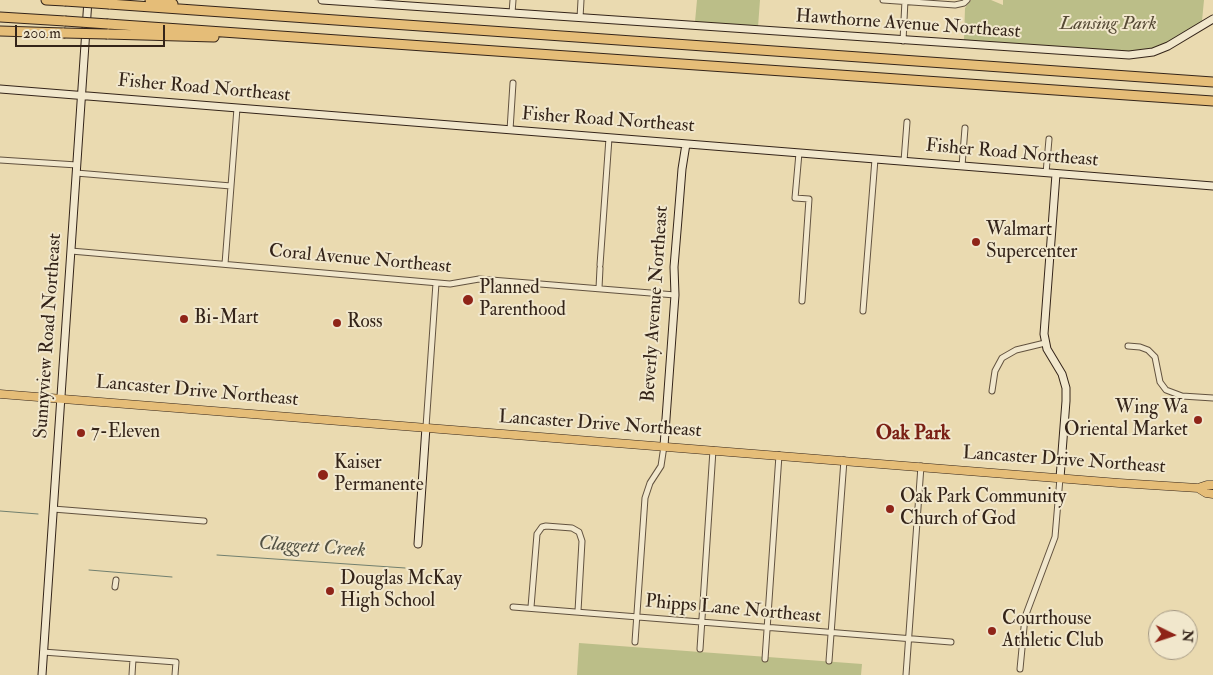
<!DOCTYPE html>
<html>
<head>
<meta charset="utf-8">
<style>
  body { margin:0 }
  #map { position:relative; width:1213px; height:675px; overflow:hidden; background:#eadab0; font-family:"IM FELL Double Pica",serif }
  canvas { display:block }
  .north { position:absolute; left:1148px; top:610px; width:50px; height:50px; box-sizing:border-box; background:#f1e7cc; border:1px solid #a59984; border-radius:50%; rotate:94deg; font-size:14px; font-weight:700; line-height:20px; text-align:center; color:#342419 }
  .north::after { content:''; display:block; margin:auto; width:18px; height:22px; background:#8f2418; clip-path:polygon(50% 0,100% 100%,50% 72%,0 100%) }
  .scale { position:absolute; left:15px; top:25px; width:150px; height:22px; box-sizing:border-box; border:2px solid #342419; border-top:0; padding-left:6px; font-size:15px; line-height:18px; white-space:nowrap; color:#342419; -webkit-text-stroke:4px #f1e7cc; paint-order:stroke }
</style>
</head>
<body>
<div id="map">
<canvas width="1213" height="675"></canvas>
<div class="north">N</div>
<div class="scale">200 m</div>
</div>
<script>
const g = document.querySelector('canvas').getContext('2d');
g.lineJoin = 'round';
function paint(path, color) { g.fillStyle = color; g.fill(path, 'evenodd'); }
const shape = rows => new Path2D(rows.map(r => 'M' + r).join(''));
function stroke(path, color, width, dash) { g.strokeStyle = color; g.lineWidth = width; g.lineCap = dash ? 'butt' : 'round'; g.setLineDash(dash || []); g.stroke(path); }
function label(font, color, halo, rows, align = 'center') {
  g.font = font + ' "IM FELL Double Pica",serif'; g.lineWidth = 4; g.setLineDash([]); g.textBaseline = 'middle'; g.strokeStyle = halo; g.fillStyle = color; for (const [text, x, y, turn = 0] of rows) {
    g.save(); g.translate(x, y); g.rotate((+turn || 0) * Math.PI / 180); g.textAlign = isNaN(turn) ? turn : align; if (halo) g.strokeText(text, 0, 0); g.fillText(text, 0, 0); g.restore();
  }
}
const green = shape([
  [697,0,760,0,758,27,695,22],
  [971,0,991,0,1003,5,1003,0,1204,0,1202,21,1174,40,1144,51,1099,51,964,40,965,8],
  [579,643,862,664,861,675,577,675]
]);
const stream = shape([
  [0,511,38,514],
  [217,555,405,568],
  [89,570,172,577]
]);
const street = shape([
  [883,0,955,5,964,3,967,0],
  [512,13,513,0],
  [580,18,581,0],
  [903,41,905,0],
  [510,130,513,83],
  [799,153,795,198,809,199,802,301],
  [0,160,77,165],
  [904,161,907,122],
  [962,166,965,128],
  [76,173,231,186],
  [1046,173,1049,139],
  [71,251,450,284,479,279,675,295],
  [225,264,237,108],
  [600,265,609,138],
  [599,288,600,268],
  [863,311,875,159],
  [1128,346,1140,347,1148,350,1155,357,1160,382,1166,390,1182,396,1213,398],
  [992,391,995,371,1002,358,1016,350,1045,343],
  [426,427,436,283],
  [53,509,204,521],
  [115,587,116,580],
  [513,607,951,642],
  [531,607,537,534,542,527,546,526,572,528,579,532,582,541,578,611],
  [635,642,645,498,650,483,661,466,664,446],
  [700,649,713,450],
  [43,652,176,662,175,675],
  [765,659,779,455],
  [829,661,844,460],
  [1020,669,1025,617,1055,537,1060,478],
  [132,675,133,659],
  [906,675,921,466]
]);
const secondary = shape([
  [322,0,1129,55,1153,52,1168,46,1213,19],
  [0,89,1213,186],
  [1056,174,1044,334,1047,349,1062,374,1066,388,1066,401,1060,478],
  [664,446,675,295,674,267,678,219,682,169,686,144],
  [418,544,426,427],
  [42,675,88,0]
]);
const primary = shape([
  [0,394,1119,483,1198,488,1207,485,1213,485],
  [1198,488,1206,493,1213,494]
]);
const highway = shape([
  [46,0,65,1],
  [150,0,173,4],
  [109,4,1213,82],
  [0,17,65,21],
  [108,24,1213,101],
  [0,31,64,33],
  [107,34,214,37]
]);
const highwayBridge = shape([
  [65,1,109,4],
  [65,21,108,24],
  [64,33,107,34]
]);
const markers = [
  [976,242,5,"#8f2418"],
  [468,300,6,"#8f2418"],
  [184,319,5,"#8f2418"],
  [337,323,5,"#8f2418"],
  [1198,420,5,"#8f2418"],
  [81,433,5,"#8f2418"],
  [323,475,6,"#8f2418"],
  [890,509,5,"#8f2418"],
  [330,591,5,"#8f2418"],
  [992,631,5,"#8f2418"]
];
const streetNames = [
  ["Hawthorne Avenue Northeast",908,25,4],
  ["Fisher Road Northeast",204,89,5],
  ["Fisher Road Northeast",608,121,4],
  ["Fisher Road Northeast",1012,154,5],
  ["Coral Avenue Northeast",360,260,5],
  ["Beverly Avenue Northeast",656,304,-86],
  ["Sunnyview Road Northeast",49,336,-86],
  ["Lancaster Drive Northeast",197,392,5],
  ["Lancaster Drive Northeast",600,425,4],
  ["Lancaster Drive Northeast",1064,461,4],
  ["Phipps Lane Northeast",733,610,5]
];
const parkNames = [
  ["Lansing Park",1108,25]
];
const poiNames = [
  ["Walmart",986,231],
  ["Supercenter",986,253],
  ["Planned",479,289],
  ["Parenthood",479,311],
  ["Bi-Mart",194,319],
  ["Ross",347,323],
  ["Wing Wa",1188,409,"right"],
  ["Oriental Market",1188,431,"right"],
  ["7-Eleven",91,433],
  ["Kaiser",334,464],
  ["Permanente",334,486],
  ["Oak Park Community",900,498],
  ["Church of God",900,520],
  ["Douglas McKay",340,580],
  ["High School",340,602],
  ["Courthouse",1002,620],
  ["Athletic Club",1002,642]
];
const neighbourhoodNames = [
  ["Oak Park",913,435]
];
const waterNames = [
  ["Claggett Creek",312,548,4]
];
paint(green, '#bbbe88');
stroke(stream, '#717f6e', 1);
stroke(street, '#62523f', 7);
stroke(secondary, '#342419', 9);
stroke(primary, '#342419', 9);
stroke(highway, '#342419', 11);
stroke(street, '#f1e7cc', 5);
stroke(secondary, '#f1e7cc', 7);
stroke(primary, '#e5bd78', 8);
stroke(highway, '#e5bd78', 9);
stroke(highwayBridge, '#342419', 11, []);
stroke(highwayBridge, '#e5bd78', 9);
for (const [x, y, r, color] of markers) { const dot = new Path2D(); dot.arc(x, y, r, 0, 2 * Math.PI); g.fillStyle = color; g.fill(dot); stroke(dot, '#f1e7cc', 2); }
label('19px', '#342419', '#f1e7cc', streetNames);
label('italic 19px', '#564a35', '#f1e7cc', parkNames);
label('19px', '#342419', '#f1e7cc', poiNames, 'left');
label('bold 20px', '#7a1f14', '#f1e7cc', neighbourhoodNames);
label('italic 20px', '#525143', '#f1e7cc', waterNames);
</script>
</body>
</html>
